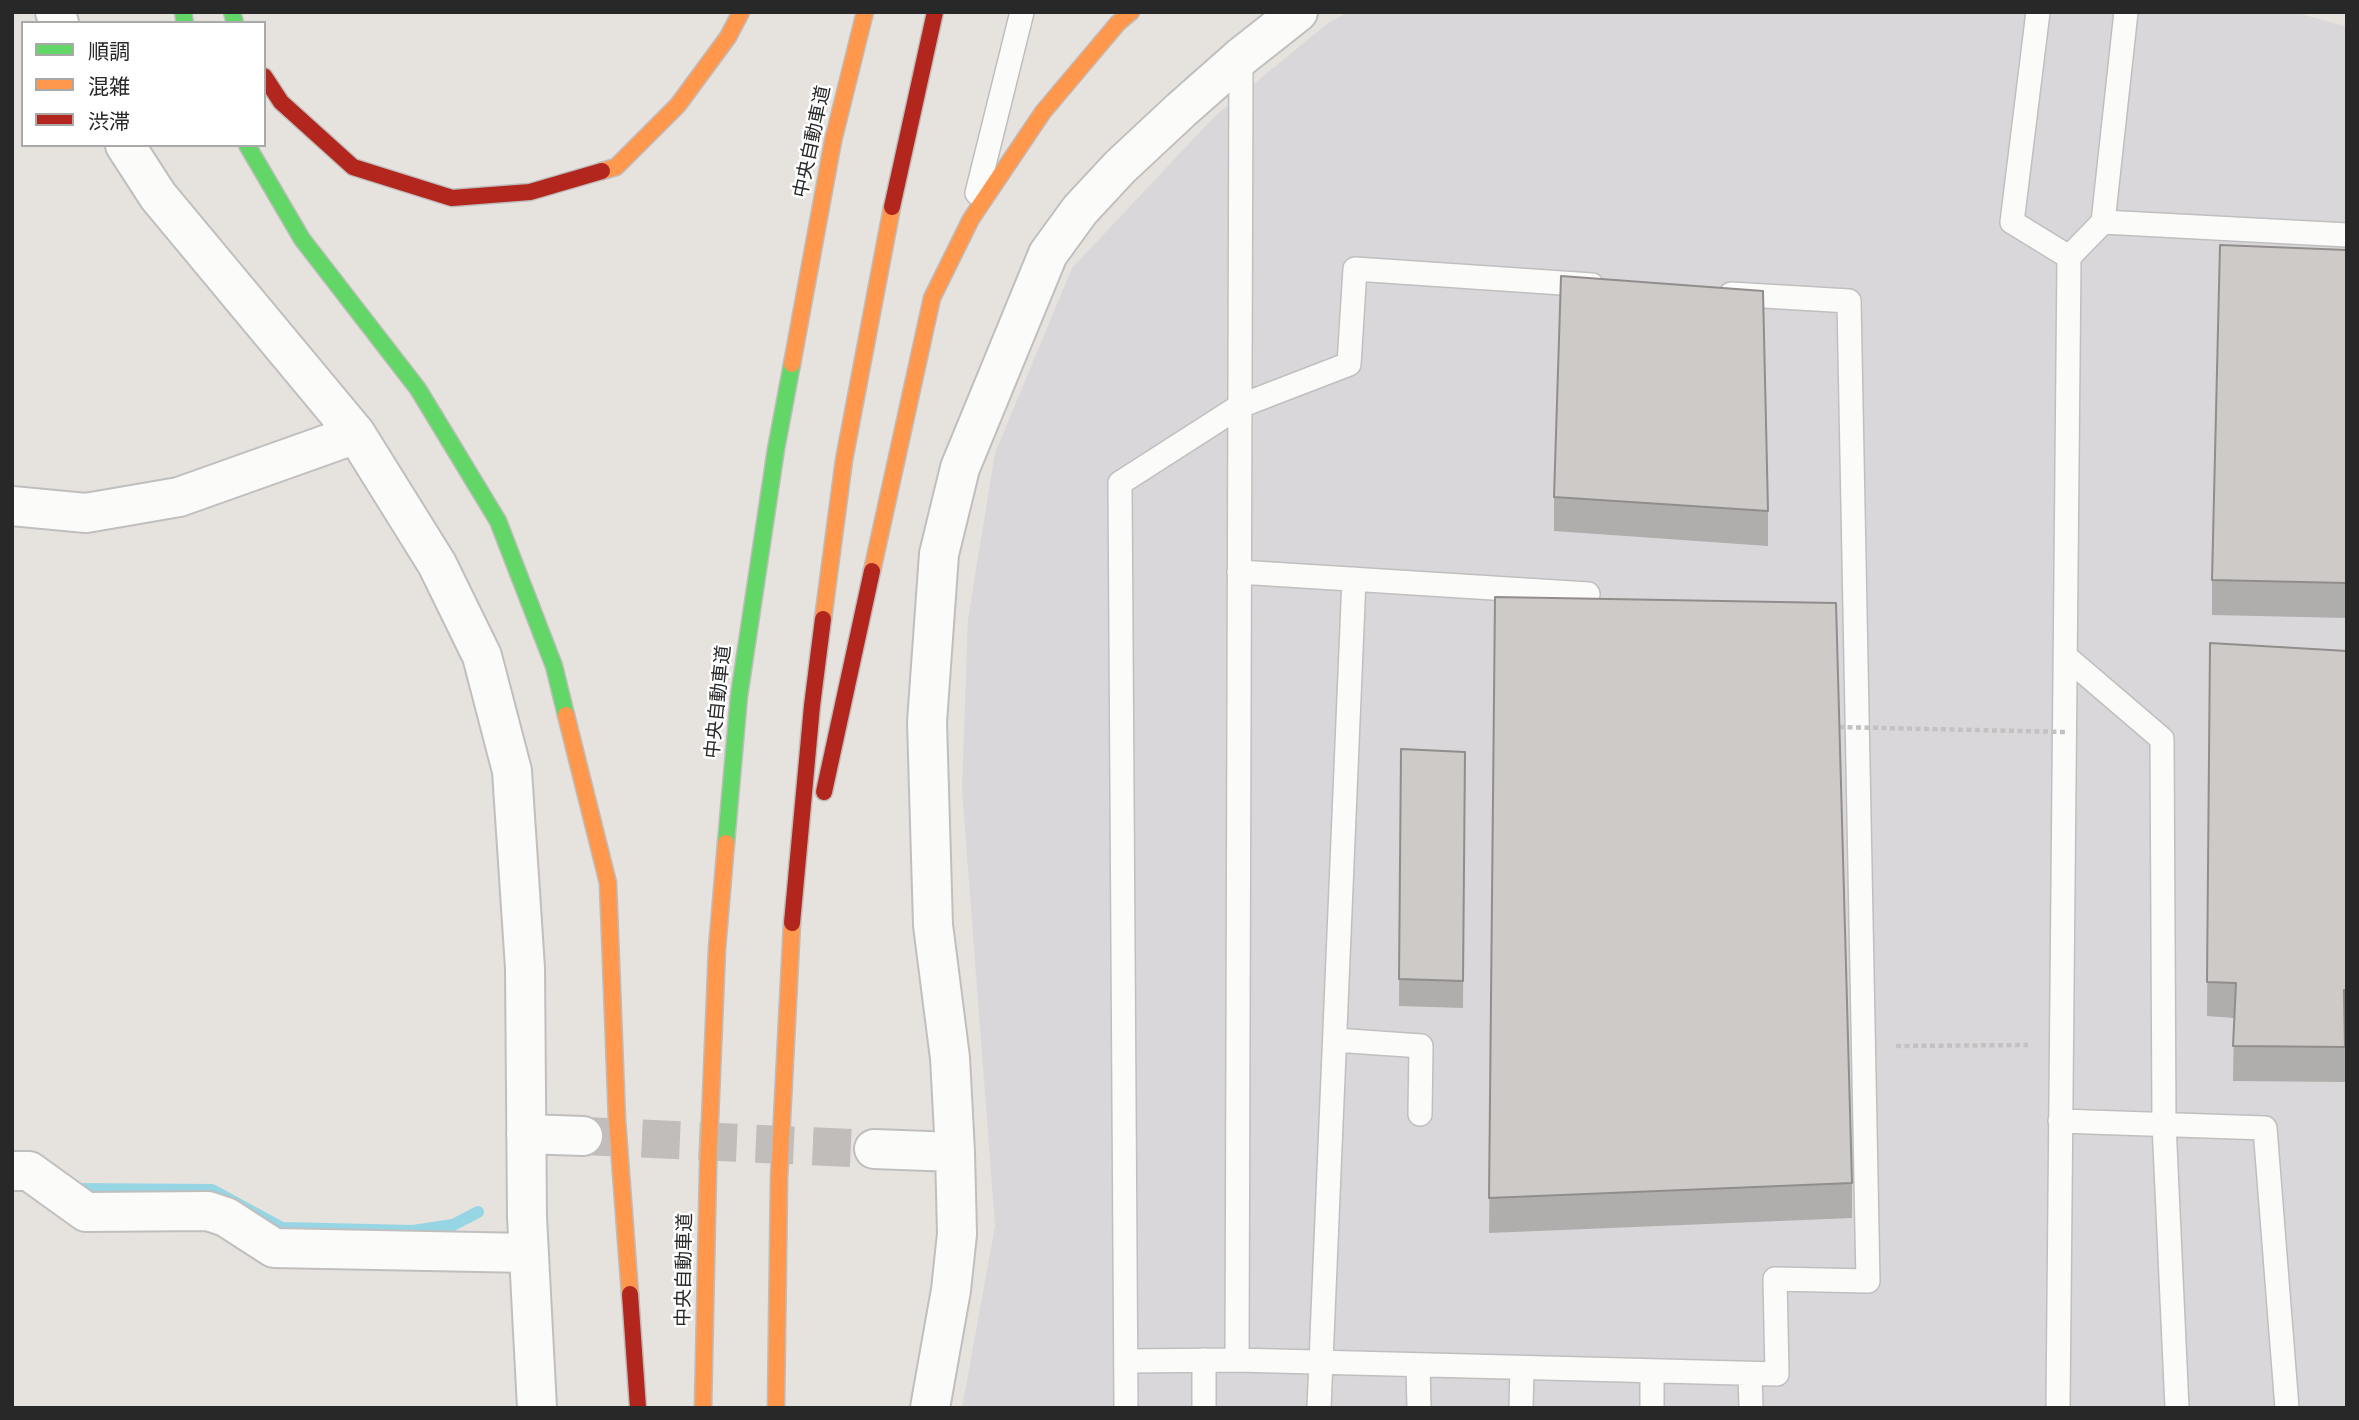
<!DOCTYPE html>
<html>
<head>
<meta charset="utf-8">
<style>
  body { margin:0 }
  #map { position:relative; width:2359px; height:1420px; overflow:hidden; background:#e6e2de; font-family:Signika,"Noto Sans JP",sans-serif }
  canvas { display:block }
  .frame { position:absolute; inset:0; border:14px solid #282828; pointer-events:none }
  .legend { position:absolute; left:21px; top:21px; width:245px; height:126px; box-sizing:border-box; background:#fff; border:2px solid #a9a9a9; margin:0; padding:9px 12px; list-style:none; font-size:21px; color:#282828 }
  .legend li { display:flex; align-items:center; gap:14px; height:35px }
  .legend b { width:35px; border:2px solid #a9a9a9 }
</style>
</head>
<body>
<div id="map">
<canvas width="2359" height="1420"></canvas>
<div class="frame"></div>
<ul class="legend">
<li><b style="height:9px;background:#63d668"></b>順調</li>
<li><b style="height:9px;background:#ff974d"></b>混雑</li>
<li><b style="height:9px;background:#b3261e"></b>渋滞</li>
</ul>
</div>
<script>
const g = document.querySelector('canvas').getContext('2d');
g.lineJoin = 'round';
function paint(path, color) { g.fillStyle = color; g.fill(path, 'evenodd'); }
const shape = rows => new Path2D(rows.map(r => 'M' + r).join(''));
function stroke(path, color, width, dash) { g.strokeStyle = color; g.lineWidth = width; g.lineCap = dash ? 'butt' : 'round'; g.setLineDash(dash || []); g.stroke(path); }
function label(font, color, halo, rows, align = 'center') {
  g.font = font + ' Signika,"Noto Sans JP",sans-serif'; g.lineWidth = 5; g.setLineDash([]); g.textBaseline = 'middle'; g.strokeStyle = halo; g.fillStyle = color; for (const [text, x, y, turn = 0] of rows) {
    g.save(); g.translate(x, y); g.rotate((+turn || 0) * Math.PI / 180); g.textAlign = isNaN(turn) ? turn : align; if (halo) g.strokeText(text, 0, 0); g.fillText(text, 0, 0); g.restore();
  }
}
const industrial = shape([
  [1348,12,2294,12,2347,27,2347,1408,962,1408,995,1226,962,789,968,619,995,453,1072,268,1215,116,1328,23]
]);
const stream = shape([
  [72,1189,212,1190,282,1228,413,1231,453,1225,478,1212]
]);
const streetTunnel = shape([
  [585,1136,874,1149]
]);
const path = shape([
  [1896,1046,2028,1045]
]);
const lane = shape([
  [2038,12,2012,222,2069,257,2058,1408],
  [1241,57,1237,1360,1777,1374,1775,1279,1868,1281,1849,301,1731,294],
  [977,193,1022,12],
  [2103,222,2347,235],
  [2069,257,2103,222,2126,12],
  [1239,572,1588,594],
  [2065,656,2162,739,2164,1124,2177,1408],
  [1335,1040,1421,1046,1420,1114],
  [2060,1121,2265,1128,2287,1408],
  [1204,1360,1204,1408],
  [1126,1361,1237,1360],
  [1418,1365,1419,1408],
  [1750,1374,1751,1408],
  [1126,1408,1120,483,1240,406,1349,364,1355,269,1592,285],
  [1319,1408,1354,579],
  [1521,1408,1522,1368],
  [1652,1408,1652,1371]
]);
const street = shape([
  [55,12,59,23],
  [125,145,158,196,356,434,437,564,482,656,512,771,525,968,527,1217,537,1408],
  [12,506,86,513,179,497,356,434],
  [526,1134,583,1136],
  [874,1149,955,1152,950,1058,933,925,927,722,939,554,960,468,1048,254,1080,210,1120,167,1181,110,1241,57,1298,12],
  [12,1171,29,1171,86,1212,208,1211,226,1217,274,1248,529,1253],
  [930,1408,951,1290,957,1234,955,1152]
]);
const fast = shape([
  [183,12,185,23],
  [232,12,235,23],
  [247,145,302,239,418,389,498,521,554,666,566,715],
  [726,843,739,696,776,449,792,364]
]);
const slow = shape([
  [602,171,616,167,678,105,728,37,741,12],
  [792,364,833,141,865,12],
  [872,571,932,298,971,219,1043,112,1118,23,1131,12],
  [823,619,844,460,892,207],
  [566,715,608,883,617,1120,630,1294],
  [703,1408,708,1169,717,949,726,843],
  [776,1408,779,1178,792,923]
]);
const jam = shape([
  [264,76,281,102,353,167,452,198,530,192,602,171],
  [892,207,935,12],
  [824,792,872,571],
  [792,923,812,706,823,619],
  [630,1294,638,1408]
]);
const pathBridge = shape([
  [1839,727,2065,732]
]);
const wall = shape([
  [2347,250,2347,618,2212,615,2212,580],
  [1554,497,1768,511,1768,546,1554,531],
  [1495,597,1852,1183,1852,1218,1489,1233],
  [2210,643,2347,651,2347,1024,2345,1024,2345,1082,2233,1081,2234,1018,2207,1016],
  [1401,749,1465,752,1463,1008,1399,1006]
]);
const building = shape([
  [2220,245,2347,250,2347,583,2212,580,2220,245],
  [1561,276,1763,291,1768,511,1554,497,1561,276],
  [1495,597,1836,603,1852,1183,1489,1198,1495,597],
  [2210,643,2347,651,2347,990,2344,990,2345,1047,2233,1046,2236,983,2207,982,2210,643],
  [1401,749,1465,752,1463,981,1399,979,1401,749]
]);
const streetNames = [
  ["中央自動車道",813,142,-78],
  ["中央自動車道",719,702,-84],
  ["中央自動車道",685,1270,-89]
];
paint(industrial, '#dad7da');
stroke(stream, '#95d5e4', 12);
stroke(streetTunnel, '#c0bdba', 38, [38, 19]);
stroke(lane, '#c0bfbf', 26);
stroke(street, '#c0bfbf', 42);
stroke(fast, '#bfbdbc', 19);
stroke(slow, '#bfbdbc', 19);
stroke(jam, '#bfbdbc', 19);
stroke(path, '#c3c2c2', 4.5, [5, 3.5]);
stroke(lane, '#fbfbfa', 23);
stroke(street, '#fbfbfa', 38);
stroke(fast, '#63d668', 16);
stroke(slow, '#ff974d', 16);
stroke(jam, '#b3261e', 16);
stroke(pathBridge, '#c3c2c2', 4.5, [5, 3.5]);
paint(wall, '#b0aeac');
paint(building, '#cdcac8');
stroke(building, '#908d8c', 2);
label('19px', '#282828', '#fff', streetNames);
</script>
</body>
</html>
